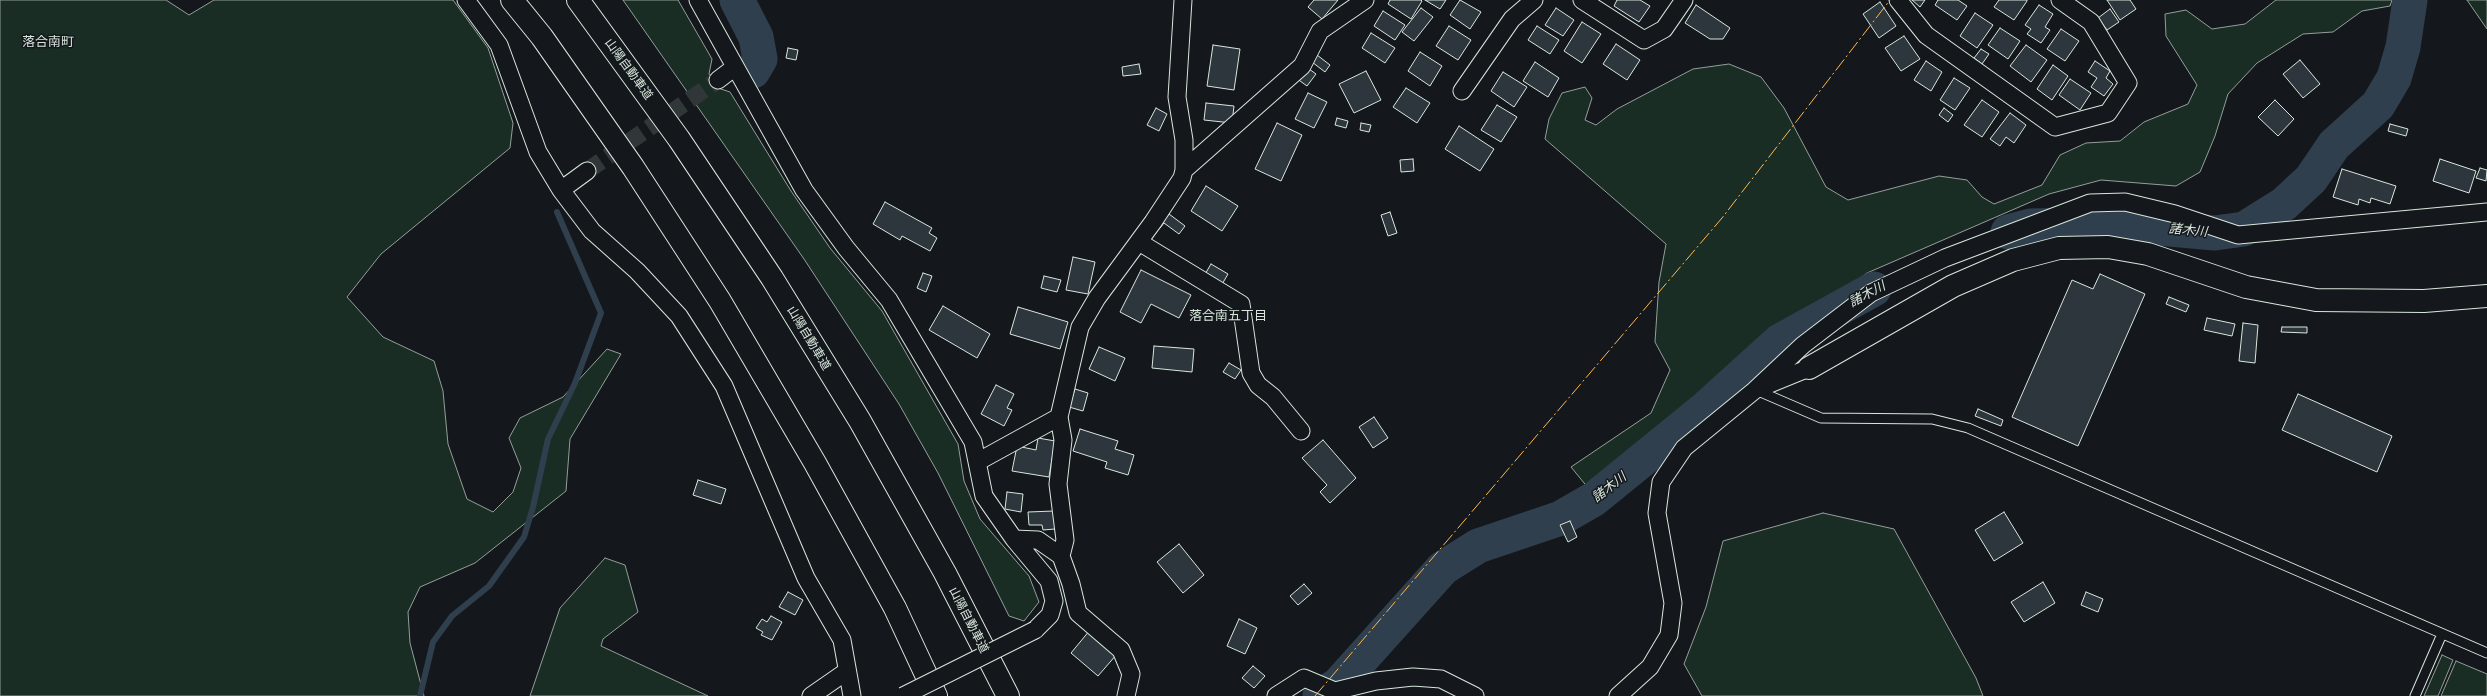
<!DOCTYPE html>
<html>
<head>
<meta charset="utf-8">
<style>
  body { margin:0 }
  canvas { display:block; background:#14181c }
</style>
</head>
<body>
<canvas width="2487" height="696"></canvas>
<script>
const g = document.querySelector('canvas').getContext('2d');
g.lineJoin = 'round';
function paint(path, color) { g.fillStyle = color; g.fill(path, 'evenodd'); }
const shape = rows => new Path2D(rows.map(r => 'M' + r).join(''));
function stroke(path, color, width, dash) { g.strokeStyle = color; g.lineWidth = width; g.lineCap = dash ? 'butt' : 'round'; g.setLineDash(dash || []); g.stroke(path); }
function label(font, color, halo, rows, align = 'center') {
  g.font = font + ' Barlow,"Noto Sans JP",sans-serif'; g.lineWidth = 3; g.setLineDash([]); g.textBaseline = 'middle'; g.strokeStyle = halo; g.fillStyle = color; for (const [text, x, y, turn = 0] of rows) {
    g.save(); g.translate(x, y); g.rotate((+turn || 0) * Math.PI / 180); g.textAlign = isNaN(turn) ? turn : align; if (halo) g.strokeText(text, 0, 0); g.fillText(text, 0, 0); g.restore();
  }
}
const green = shape([
  [0,0,166,0,189,15,214,0,453,0,488,48,513,123,510,148,381,254,347,297,383,337,434,361,443,391,448,444,467,499,493,512,513,492,521,468,509,438,520,418,563,397,607,349,621,354,570,439,566,491,475,563,420,587,408,612,410,643,424,696,0,696,0,0],
  [623,0,678,0,712,59,709,74,718,88,730,92,791,191,830,248,882,311,958,444,964,481,980,519,1029,576,1039,602,1024,621,1009,616,938,473,899,404,804,259,623,0],
  [2276,0,2392,0,2390,6,2362,11,2333,32,2303,34,2257,63,2228,94,2215,136,2200,172,2176,186,2101,180,2049,194,1867,273,1799,323,1743,354,1672,430,1625,485,1589,489,1571,467,1651,413,1670,370,1655,342,1659,282,1666,244,1545,139,1549,119,1562,93,1585,87,1592,98,1585,120,1596,125,1617,109,1693,69,1729,64,1761,77,1784,108,1826,187,1848,200,1939,176,1967,180,1982,197,1994,204,2042,185,2060,155,2086,143,2120,141,2144,122,2188,104,2197,85,2166,36,2165,14,2186,10,2212,29,2245,24,2276,0],
  [2467,0,2487,0,2487,29,2467,0],
  [1823,513,1894,529,1976,678,1983,696,1702,696,1684,664,1706,607,1723,541,1823,513],
  [605,558,625,565,638,612,603,639,601,646,708,696,530,696,560,608,605,558],
  [2442,655,2453,660,2438,696,2424,696,2442,655],
  [2456,661,2487,674,2487,696,2441,696,2456,661]
]);
const stream = shape([
  [420,696,433,642,452,616,489,586,524,537,533,507,548,439,575,383,601,313,557,212]
]);
const river = shape([
  [737,0,756,37,760,59,753,71],
  [2008,232,2031,226,2113,224,2215,233,2244,229,2284,204,2311,179,2334,145,2378,105,2394,78,2403,47,2410,0],
  [1320,696,1338,685,1443,568,1478,546,1561,518,1594,499,1706,408,1780,341,1874,289]
]);
const building = shape([
  [1314,0,1338,0,1322,19,1308,7,1314,0],
  [1390,0,1421,0,1422,1,1411,19,1388,4,1390,0],
  [1425,0,1446,0,1440,9,1425,0],
  [1460,0,1481,12,1470,29,1450,15,1460,0],
  [1617,0,1640,0,1650,6,1639,22,1614,6,1617,0],
  [1912,0,1925,0,1920,7,1912,0],
  [1938,0,1958,0,1967,6,1957,20,1935,5,1938,0],
  [1999,0,2027,0,2027,1,2014,20,1994,7,1999,0],
  [2107,0,2130,0,2136,9,2120,20,2107,0],
  [1880,2,1896,26,1879,38,1863,14,1880,2],
  [1696,5,1730,28,1723,39,1710,39,1685,23,1696,5],
  [2039,5,2053,14,2045,27,2050,30,2041,43,2027,34,2031,29,2025,25,2039,5],
  [1421,8,1433,17,1414,41,1402,32,1421,8],
  [1556,8,1574,20,1563,36,1545,25,1556,8],
  [2110,9,2119,22,2107,30,2098,18,2110,9],
  [1383,11,1405,25,1395,40,1374,26,1383,11],
  [1975,13,1993,25,1977,48,1960,36,1975,13],
  [1582,22,1601,34,1582,63,1564,51,1582,22],
  [1449,26,1471,40,1458,60,1436,46,1449,26],
  [1537,26,1559,40,1550,54,1528,40,1537,26],
  [2000,28,2020,41,2008,59,1988,45,2000,28],
  [2061,29,2079,41,2065,61,2047,49,2061,29],
  [1371,33,1395,48,1385,63,1362,48,1371,33],
  [1904,36,1920,59,1901,71,1885,48,1904,36],
  [1616,44,1640,60,1627,80,1603,64,1616,44],
  [1213,45,1240,49,1234,90,1207,86,1213,45],
  [2026,45,2047,60,2031,82,2010,66,2026,45],
  [788,48,798,50,796,60,786,58,788,48],
  [1981,49,1989,54,1982,64,1974,58,1981,49],
  [1420,52,1442,66,1430,86,1408,71,1420,52],
  [1317,55,1330,65,1325,72,1312,62,1317,55],
  [2300,60,2320,84,2303,98,2283,74,2300,60],
  [1926,61,1942,72,1931,91,1914,80,1926,61],
  [2095,61,2110,71,2106,78,2113,84,2104,96,2091,87,2097,78,2088,72,2095,61],
  [1535,62,1559,78,1548,97,1523,81,1535,62],
  [1139,64,1141,74,1123,76,1122,67,1139,64],
  [2053,65,2068,76,2052,100,2037,89,2053,65],
  [1305,66,1316,74,1307,86,1296,78,1305,66],
  [1366,71,1381,100,1354,113,1339,84,1366,71],
  [1503,72,1527,87,1514,107,1491,91,1503,72],
  [1954,78,1970,88,1955,110,1940,100,1954,78],
  [2070,79,2091,93,2080,110,2059,95,2070,79],
  [1406,88,1430,103,1417,123,1393,107,1406,88],
  [1308,93,1327,102,1314,128,1295,119,1308,93],
  [1982,100,1999,112,1982,137,1964,125,1982,100],
  [2275,100,2294,119,2278,136,2258,117,2275,100],
  [1206,103,1234,106,1232,123,1204,120,1206,103],
  [1497,105,1517,117,1501,142,1481,130,1497,105],
  [1156,108,1167,114,1159,131,1147,125,1156,108],
  [1944,108,1953,115,1948,122,1939,115,1944,108],
  [2010,113,2026,125,2014,143,2006,137,2000,146,1990,139,2010,113],
  [1337,118,1348,121,1346,128,1335,125,1337,118],
  [1277,123,1302,135,1281,181,1255,169,1277,123],
  [1361,123,1371,125,1369,132,1360,130,1361,123],
  [2390,124,2408,129,2406,136,2388,131,2390,124],
  [1459,126,1494,149,1480,171,1445,149,1459,126],
  [1413,159,1414,171,1401,172,1400,160,1413,159],
  [2440,159,2476,171,2469,193,2433,181,2440,159],
  [2480,168,2487,170,2486,181,2476,178,2480,168],
  [2342,169,2396,186,2390,204,2371,198,2370,203,2359,199,2358,205,2333,197,2342,169],
  [1206,186,1238,206,1222,231,1191,211,1206,186],
  [885,202,932,228,929,233,937,238,930,251,902,236,900,240,873,224,885,202],
  [1390,212,1397,233,1388,236,1381,215,1390,212],
  [1169,214,1185,226,1179,234,1164,223,1160,228,1156,224,1163,221,1169,214],
  [1073,257,1095,262,1088,294,1066,290,1073,257],
  [1211,264,1228,274,1221,286,1204,276,1211,264],
  [1141,270,1191,295,1179,318,1151,304,1141,323,1120,312,1141,270],
  [923,273,932,276,926,292,917,288,923,273],
  [2100,274,2145,294,2078,446,2012,417,2072,280,2093,289,2100,274],
  [1044,276,1061,280,1057,292,1041,288,1044,276],
  [2169,297,2189,305,2186,312,2166,304,2169,297],
  [943,306,990,334,977,358,929,330,943,306],
  [1018,307,1068,322,1060,349,1010,334,1018,307],
  [2207,318,2235,324,2232,336,2204,330,2207,318],
  [2243,323,2258,325,2255,363,2239,361,2243,323],
  [2282,327,2307,327,2307,333,2281,332,2282,327],
  [1154,346,1194,349,1192,372,1152,368,1154,346],
  [1099,347,1125,358,1115,381,1089,369,1099,347],
  [1229,363,1241,370,1235,379,1223,372,1229,363],
  [996,385,1014,394,1007,408,1012,410,1004,426,981,414,996,385],
  [1075,389,1088,393,1083,411,1069,407,1075,389],
  [2298,394,2392,436,2377,472,2282,430,2298,394],
  [1978,409,2003,420,2001,426,1975,416,1978,409],
  [1374,417,1388,438,1373,448,1359,427,1374,417],
  [1080,429,1118,441,1115,449,1134,455,1128,475,1105,468,1107,462,1073,451,1080,429],
  [1038,438,1055,441,1049,477,1012,471,1017,446,1036,450,1038,438],
  [1323,440,1356,478,1330,503,1320,492,1327,485,1302,458,1323,440],
  [698,480,726,489,721,504,693,495,698,480],
  [1007,492,1023,494,1021,512,1005,509,1007,492],
  [1054,511,1055,529,1043,530,1042,525,1029,525,1028,512,1054,511],
  [2004,512,2023,543,1994,561,1975,530,2004,512],
  [1570,521,1577,537,1568,542,1560,525,1570,521],
  [1179,544,1204,575,1183,593,1157,562,1179,544],
  [2043,582,2055,603,2024,622,2011,602,2043,582],
  [1304,584,1312,593,1298,605,1290,596,1304,584],
  [788,592,803,600,795,615,779,607,788,592],
  [2086,592,2103,599,2098,612,2081,605,2086,592],
  [771,616,782,622,772,640,761,635,763,632,756,628,762,619,767,622,771,616],
  [1239,619,1257,628,1245,654,1227,646,1239,619],
  [1090,630,1117,654,1098,676,1071,653,1090,630],
  [1253,666,1265,676,1254,688,1242,678,1253,666]
]);
const streetTunnel = shape([
  [587,171,718,80]
]);
const lane = shape([
  [1756,390,1821,418,1932,419,1968,428,2487,653],
  [2415,696,2442,634]
]);
const street = shape([
  [466,0,499,45,538,152,561,190,592,231,637,271,679,316,724,386,806,578,842,640,852,696],
  [698,0,804,190,846,248,889,300,973,442,984,496,1014,539,1049,581,1054,601,1050,615,1035,630],
  [1582,0,1644,40,1664,29,1684,0],
  [1898,0,1926,35,2055,127,2108,113,2128,83,2091,22,2060,0],
  [718,80,735,67],
  [1462,91,1512,19,1534,0],
  [1184,170,1302,66,1320,31,1365,0],
  [561,190,587,171],
  [1139,242,1241,304,1251,373,1258,385,1273,397,1301,431],
  [1755,390,1803,345,1871,293,1945,258,2090,203,2125,202,2175,214,2238,235,2487,212],
  [1059,417,1063,440,1058,484,1065,540,1061,556],
  [979,461,1059,417,1080,327,1097,298,1153,222,1182,178,1184,170,1184,140,1177,97,1183,0],
  [1014,539,1038,540,1061,556,1071,584,1078,613,1121,650,1131,674,1126,696],
  [811,696,847,671],
  [1276,696,1304,678,1335,691,1376,681,1413,677,1441,679,1475,696],
  [1618,696,1650,667,1669,635,1673,603,1657,513,1661,482,1684,448,1755,390,1809,368]
]);
const secondary = shape([
  [1809,368,1953,286,2013,260,2059,248,2108,247,2148,254,2246,287,2316,300,2424,301,2487,296]
]);
const highway = shape([
  [512,0,542,37,633,167,720,301,815,463,895,608,936,696],
  [578,0,679,139,772,278,860,421,945,573,1008,696]
]);
const streetBridge = shape([
  [903,696,1035,630]
]);
const power = shape([
  [1315,696,1722,218,1890,0]
]);
const streetNames = [
  ["山陽自動車道",629,69,54],
  ["山陽自動車道",809,338,59],
  ["山陽自動車道",969,620,63]
];
const neighbourhoodNames = [
  ["落合南町",48,42],
  ["落合南五丁目",1228,316]
];
const waterNames = [
  ["諸木川",2188,230,5],
  ["諸木川",1867,294,-28],
  ["諸木川",1609,487,-38]
];
paint(green, '#1a2d24');
stroke(green, '#939e99', 1);
stroke(stream, '#2f3f4d', 6);
stroke(river, '#2f3f4d', 35);
paint(building, '#2c363c');
stroke(building, '#d8e6dc', 1);
stroke(streetTunnel, '#313739', 17, [17, 8]);
stroke(lane, '#d8e6dc', 11);
stroke(street, '#d8e6dc', 19);
stroke(secondary, '#d8e6dc', 24);
stroke(highway, '#d8e6dc', 24);
stroke(lane, '#14181c', 9);
stroke(street, '#14181c', 17);
stroke(secondary, '#14181c', 22);
stroke(highway, '#14181c', 22);
stroke(streetBridge, '#d8e6dc', 19, []);
stroke(streetBridge, '#14181c', 17);
stroke(power, '#ffb74d', 1, [14, 3, 2, 3]);
label('12px', '#d8e6dc', '#14181c', streetNames);
label('13px', '#d8e6dc', '#14181c', neighbourhoodNames);
label('italic 13px', '#d8e6dc', '#14181c', waterNames);
</script>
</body>
</html>
